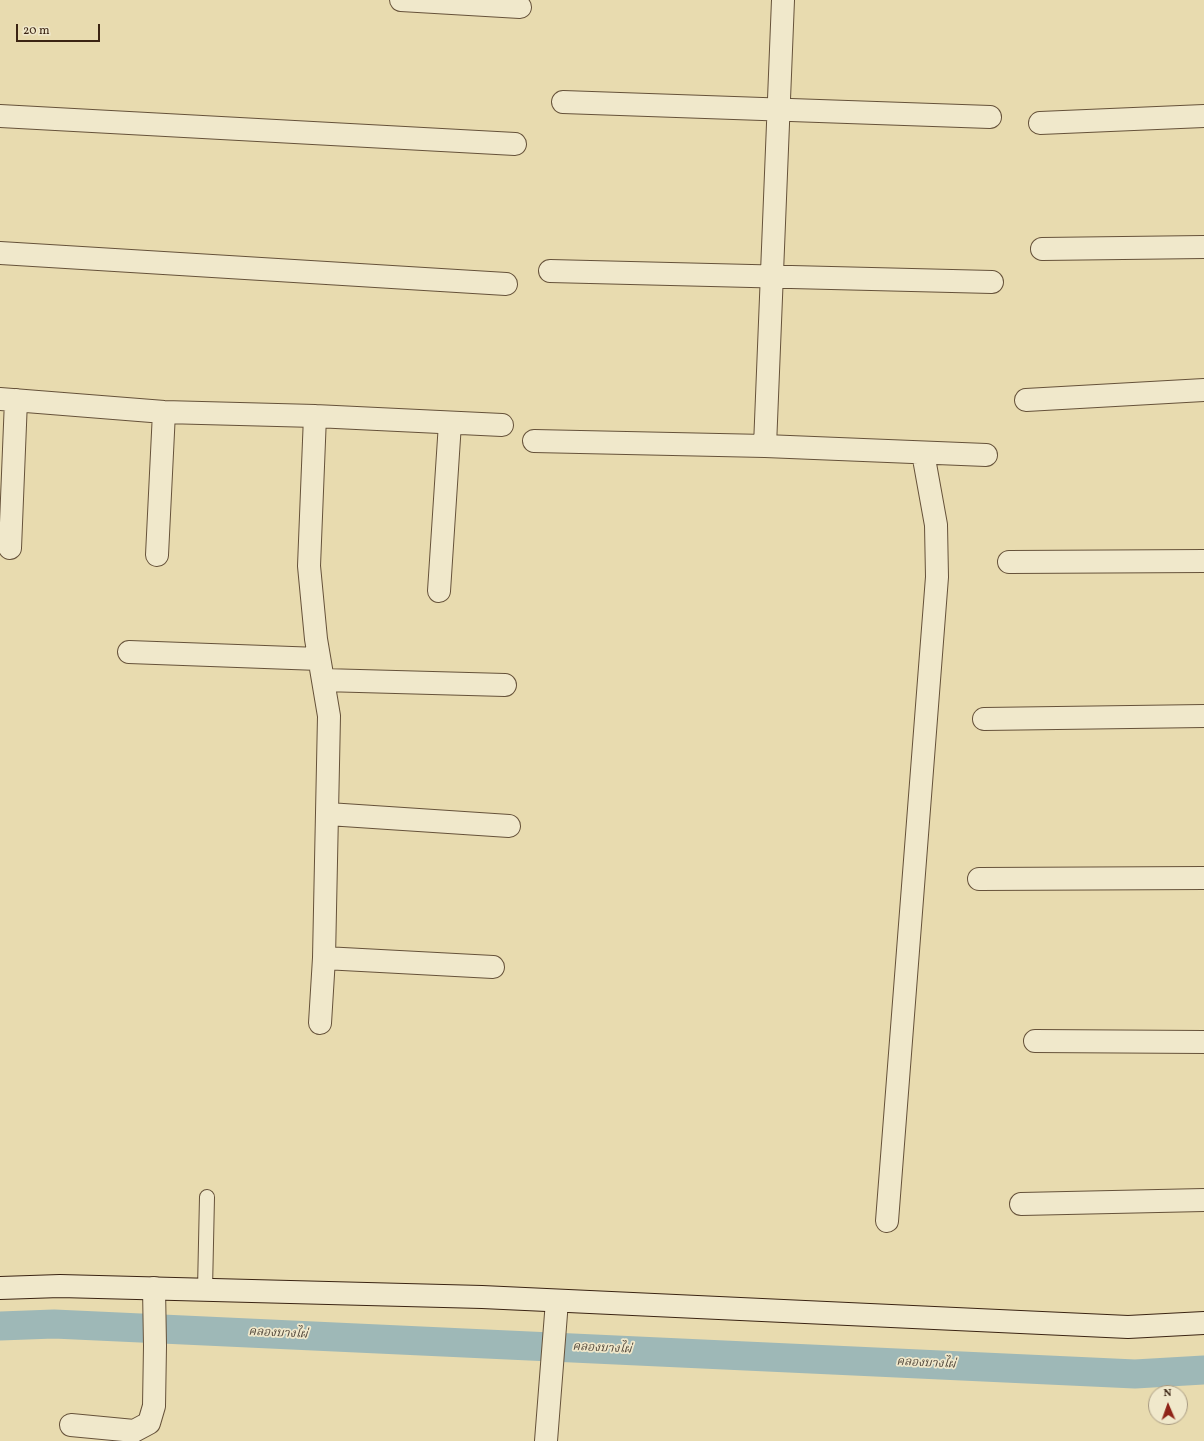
<!DOCTYPE html>
<html>
<head>
<meta charset="utf-8">
<style>
  body { margin:0 }
  #map { position:relative; width:1204px; height:1441px; overflow:hidden; background:#e8dbaf; font-family:Vollkorn,serif }
  canvas { display:block }
  .north { position:absolute; left:1148px; top:1385px; width:40px; height:40px; box-sizing:border-box; background:#f0e8cb; border:1px solid #a89a81; border-radius:50%; rotate:358deg; font-size:11px; font-weight:700; line-height:16px; text-align:center; color:#3b2413 }
  .north::after { content:''; display:block; margin:auto; width:14px; height:18px; background:#8f2418; clip-path:polygon(50% 0,100% 100%,50% 72%,0 100%) }
  .scale { position:absolute; left:16px; top:24px; width:84px; height:18px; box-sizing:border-box; border:2px solid #3b2413; border-top:0; padding-left:5px; font-size:12px; line-height:14px; white-space:nowrap; color:#3b2413; -webkit-text-stroke:3px #f0e8cb; paint-order:stroke }
</style>
</head>
<body>
<div id="map">
<canvas width="1204" height="1441"></canvas>
<div class="north">N</div>
<div class="scale">20 m</div>
</div>
<script>
const g = document.querySelector('canvas').getContext('2d');
g.lineJoin = 'round';
const shape = rows => new Path2D(rows.map(r => 'M' + r).join(''));
function stroke(path, color, width, dash) { g.strokeStyle = color; g.lineWidth = width; g.lineCap = dash ? 'butt' : 'round'; g.setLineDash(dash || []); g.stroke(path); }
function label(font, color, halo, rows, align = 'center') {
  g.font = font + ' Vollkorn,"Noto Serif Thai",serif'; g.lineWidth = 3.5; g.setLineDash([]); g.textBaseline = 'middle'; g.strokeStyle = halo; g.fillStyle = color; for (const [text, x, y, turn = 0] of rows) {
    g.save(); g.translate(x, y); g.rotate((+turn || 0) * Math.PI / 180); g.textAlign = isNaN(turn) ? turn : align; if (halo) g.strokeText(text, 0, 0); g.fillText(text, 0, 0); g.restore();
  }
}
const canal = shape([
  [0,1326,54,1324,1135,1374,1204,1370]
]);
const lane = shape([
  [205,1289,207,1197]
]);
const street = shape([
  [401,0,520,7],
  [563,102,990,117],
  [0,116,515,144],
  [1040,123,1204,116],
  [1042,249,1204,247],
  [0,253,506,284],
  [550,271,992,282],
  [0,399,164,412,315,416,502,425],
  [1026,400,1204,390],
  [315,416,309,566,316,639,329,716,324,958,320,1023],
  [534,441,765,446,986,455],
  [765,446,783,0],
  [10,548,16,400],
  [157,555,164,412],
  [1009,562,1204,561],
  [439,591,450,423],
  [129,652,319,659],
  [323,680,505,685],
  [984,719,1204,716],
  [328,814,509,826],
  [979,879,1204,878],
  [324,958,493,967],
  [1035,1041,1204,1042],
  [1021,1204,1204,1200],
  [887,1221,937,577,936,525,923,453],
  [71,1425,134,1431,149,1423,154,1406,155,1346,154,1288],
  [546,1441,557,1301]
]);
const secondary = shape([
  [0,1288,60,1286,482,1297,1128,1327,1204,1323]
]);
const waterNames = [
  ["คลองบางไผ่",278,1334,3],
  ["คลองบางไผ่",602,1349,3],
  ["คลองบางไผ่",926,1364,3]
];
stroke(canal, '#9eb8b7', 29);
stroke(lane, '#66523a', 16);
stroke(street, '#66523a', 24);
stroke(secondary, '#3b2413', 24);
stroke(lane, '#f0e8cb', 14);
stroke(street, '#f0e8cb', 22);
stroke(secondary, '#f0e8cb', 22);
label('italic 12px', '#54493c', '#f0e8cb', waterNames);
</script>
</body>
</html>
